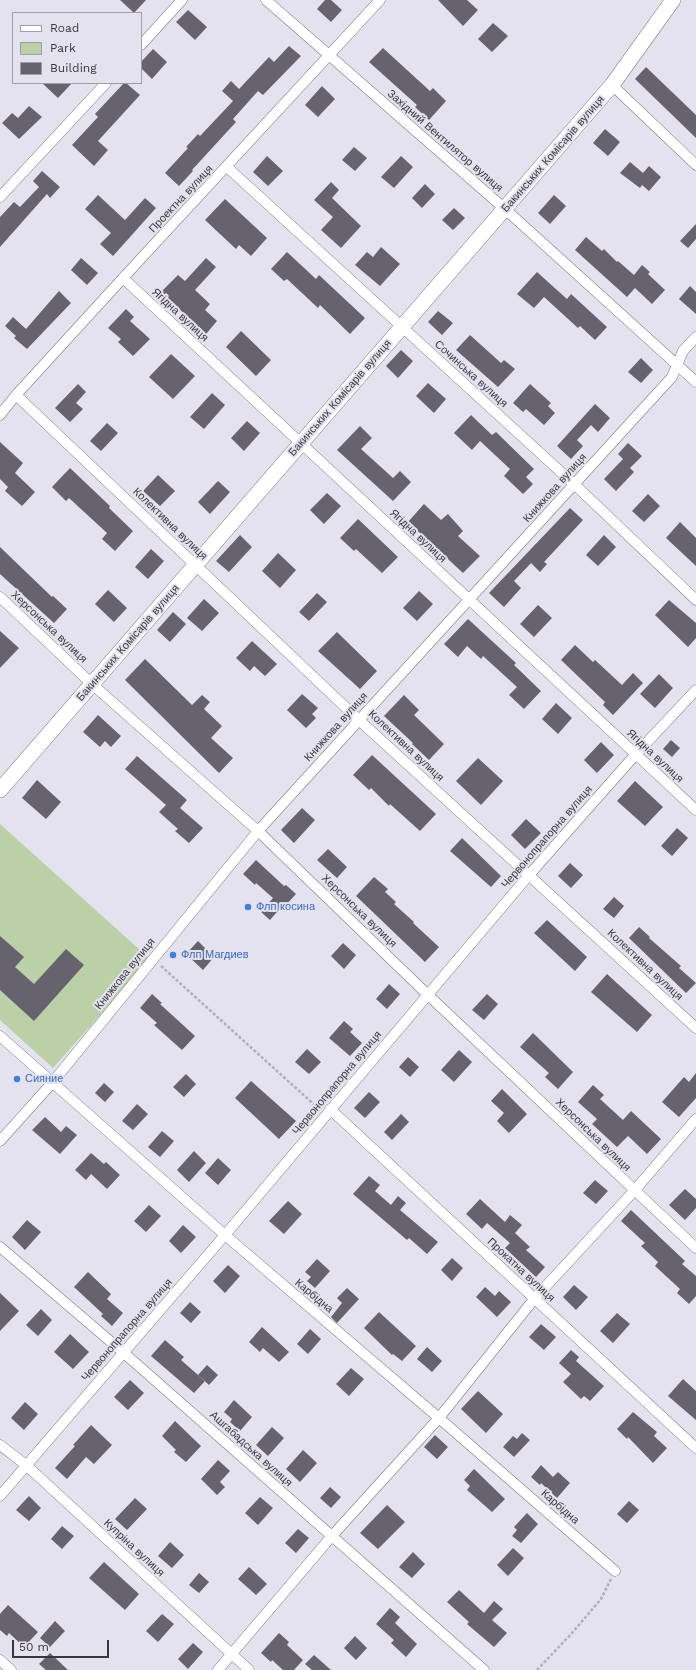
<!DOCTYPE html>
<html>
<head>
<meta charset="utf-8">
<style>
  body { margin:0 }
  #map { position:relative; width:696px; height:1670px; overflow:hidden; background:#e5e2ef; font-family:"Work Sans",sans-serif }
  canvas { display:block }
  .legend { position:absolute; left:12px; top:12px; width:130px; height:72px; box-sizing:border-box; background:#e5e2ef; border:1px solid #a09ea7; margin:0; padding:5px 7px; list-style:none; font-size:12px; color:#38373c }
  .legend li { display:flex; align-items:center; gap:8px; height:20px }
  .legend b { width:20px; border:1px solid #a09ea7 }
  .scale { position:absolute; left:12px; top:1640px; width:97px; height:18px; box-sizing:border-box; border:2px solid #38373c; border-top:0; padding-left:5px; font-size:12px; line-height:14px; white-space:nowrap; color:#38373c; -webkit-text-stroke:3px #e5e2ef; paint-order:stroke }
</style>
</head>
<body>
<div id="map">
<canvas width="696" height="1670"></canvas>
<ul class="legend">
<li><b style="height:5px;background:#fff"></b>Road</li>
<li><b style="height:11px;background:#bad1a8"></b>Park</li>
<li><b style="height:11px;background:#66636f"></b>Building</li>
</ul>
<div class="scale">50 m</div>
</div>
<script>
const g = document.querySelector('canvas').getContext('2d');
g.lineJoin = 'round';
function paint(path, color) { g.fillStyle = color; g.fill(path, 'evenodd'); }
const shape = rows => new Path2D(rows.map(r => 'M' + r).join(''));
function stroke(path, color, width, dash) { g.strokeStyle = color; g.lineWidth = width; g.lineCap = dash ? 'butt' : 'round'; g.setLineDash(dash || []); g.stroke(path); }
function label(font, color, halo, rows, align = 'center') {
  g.font = font + ' "Work Sans",sans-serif'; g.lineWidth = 4; g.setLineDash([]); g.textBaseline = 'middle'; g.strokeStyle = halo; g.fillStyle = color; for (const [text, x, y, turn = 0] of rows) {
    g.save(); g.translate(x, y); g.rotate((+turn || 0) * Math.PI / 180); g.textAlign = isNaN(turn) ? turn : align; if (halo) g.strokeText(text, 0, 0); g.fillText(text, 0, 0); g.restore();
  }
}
const green = shape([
  [0,824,150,959,53,1068,0,1020]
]);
const building = shape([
  [120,0,146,0,134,13],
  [325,0,331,0,342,10,331,22,317,9],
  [438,0,467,0,478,10,463,26],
  [188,10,207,27,195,40,176,22],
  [493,23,508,36,492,52,478,39],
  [289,46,301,56,263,95,258,91,233,119,236,122,192,170,193,171,179,186,165,173,188,148,186,147,198,134,200,136,233,101,222,91,231,81,239,89,269,57,274,62],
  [383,48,430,91,433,88,446,101,429,120,415,107,417,105,369,62],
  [153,49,167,62,152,79,141,68,141,62],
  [646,67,696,115,696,138,635,79],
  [42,83,72,83,58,98],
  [124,83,126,83,140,95,98,141,108,150,94,166,72,145,98,117,95,114],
  [322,86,335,99,318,117,305,105],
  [29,106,42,117,19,139,2,123,12,113,18,118],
  [605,129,620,142,608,156,593,143],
  [354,147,367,158,355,171,342,160],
  [267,156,283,171,268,186,253,172],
  [401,156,413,167,394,188,381,177],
  [630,162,643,173,649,166,661,177,649,191,642,185,640,188,620,173],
  [42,171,60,187,50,198,47,194,0,247,0,217,14,202,20,207,39,187,33,181],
  [331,182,339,190,332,198,361,226,341,248,321,230,333,217,314,200],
  [425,184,435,194,422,208,412,198],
  [98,195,125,220,145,198,156,208,113,256,100,244,111,233,85,209],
  [554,195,566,206,550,224,538,213],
  [225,199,267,238,251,256,239,245,236,249,205,220],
  [454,208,465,218,453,230,442,220],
  [696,224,696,239,688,248,680,241],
  [586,237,602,251,604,249,617,262,618,261,634,275,642,265,650,272,648,274,665,290,652,304,635,288,627,297,575,250],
  [381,247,400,264,380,286,355,265,367,252,373,257],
  [287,252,316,279,319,275,365,318,350,334,320,305,318,308,287,279,284,281,271,269],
  [81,258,98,273,87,285,71,270],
  [206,258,216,267,195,290,210,304,205,310,217,321,206,334,161,292,178,275,185,281],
  [537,272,567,299,571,294,607,327,595,340,580,326,578,328,544,297,534,308,517,294],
  [690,286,696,292,696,314,679,299],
  [59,291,71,303,27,349,14,338,16,336,5,326,13,317,26,329],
  [126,309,134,317,130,321,150,339,133,356,118,342,121,339,108,328],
  [438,311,453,323,442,335,428,322],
  [241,331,271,360,256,376,226,347],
  [470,335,501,363,504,360,515,369,498,387,456,350],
  [401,350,413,361,398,378,386,366],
  [171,354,195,376,173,399,149,377],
  [641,358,653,370,641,383,628,372],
  [428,383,446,399,434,413,416,396],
  [78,384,86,392,76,403,83,409,70,422,55,408],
  [530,384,551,403,548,406,555,413,544,425,526,409,523,412,513,403],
  [212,393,225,405,204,429,190,417],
  [595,404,610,418,598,432,591,425,577,440,583,446,571,459,557,446],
  [471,415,492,435,496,432,534,469,526,477,533,484,523,494,504,476,510,469,480,441,472,450,454,433],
  [247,421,260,433,244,451,231,438],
  [107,423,118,433,101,451,90,441],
  [360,426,372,438,361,449,393,478,400,471,411,482,393,501,337,450],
  [0,442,23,463,15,473,35,492,22,506,5,491,8,487,0,479],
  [628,443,642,456,630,468,634,472,616,491,604,479,623,459,618,454],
  [70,468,110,506,109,508,133,531,115,551,102,539,107,533,69,498,66,501,52,487],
  [158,475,175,491,160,506,143,491],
  [218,481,230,492,210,514,198,502],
  [327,493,341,506,324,524,310,510],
  [648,494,660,506,644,522,632,511],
  [424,504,441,520,448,514,463,531,458,536,480,556,463,573,408,522],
  [570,508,583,520,544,562,547,564,540,572,531,563,514,581,521,588,504,607,489,593],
  [358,519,398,557,382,573,356,549,354,551,340,538],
  [680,522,696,538,696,566,666,538],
  [240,535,252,547,229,572,216,561],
  [604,535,616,547,598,566,586,555],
  [0,547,52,597,53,596,67,609,54,623,0,574],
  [151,549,164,561,148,579,135,567],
  [278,553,296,570,280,588,262,571],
  [108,590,127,608,114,622,95,604],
  [419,591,433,604,417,621,403,608],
  [317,593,327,602,309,621,299,612],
  [204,599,219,613,202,631,187,618],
  [669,600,696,623,696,638,688,647,655,615],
  [538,605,552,618,534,637,520,624],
  [173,612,186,624,170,642,157,630],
  [468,619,516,663,514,665,541,691,524,709,509,695,517,687,483,656,481,659,467,646,458,657,444,644],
  [0,631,19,648,0,668],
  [337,632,377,671,360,689,318,651],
  [252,641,277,664,265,676,254,666,250,671,236,658],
  [575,645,593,662,595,660,622,685,633,673,643,683,613,715,603,705,605,702,561,660],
  [145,659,192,705,202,695,210,702,204,709,222,726,211,738,233,758,219,773,125,680],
  [659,674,673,688,655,708,640,694],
  [302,694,318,708,312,714,316,718,306,728,287,710],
  [404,695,419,710,414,715,444,744,429,760,412,744,413,743,384,716],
  [556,703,572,718,558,734,542,719],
  [98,715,121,736,111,747,105,741,100,747,83,732],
  [671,740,680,748,672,757,663,749],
  [601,742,614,755,597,773,584,760],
  [372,755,436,814,420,831,390,804,389,806,371,788,369,790,353,775],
  [137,756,187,800,180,808,203,828,189,843,175,831,178,829,159,812,166,805,125,769],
  [478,758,503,781,481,805,456,781],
  [37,780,61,802,46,819,22,798],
  [635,781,663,807,645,826,617,801],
  [302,808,315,820,294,843,281,830],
  [526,819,541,833,525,849,511,835],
  [677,828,688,838,672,856,661,846],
  [462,838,501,876,491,887,450,851],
  [328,849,347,867,337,878,317,860],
  [256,860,284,886,286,885,296,894,283,908,282,906,270,920,261,912,273,898,256,883,255,885,243,874],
  [570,863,583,875,571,888,558,876],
  [374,877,388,889,385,892,396,902,394,904,414,922,413,923,439,947,425,962,356,896],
  [614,897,624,906,614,918,603,909],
  [547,920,587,957,575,971,534,933],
  [639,927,650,937,649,938,681,966,679,968,696,983,686,993,629,938],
  [0,936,24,957,15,967,34,984,66,949,84,965,34,1021,0,990],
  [198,941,214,957,203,970,186,954],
  [343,943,356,955,344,969,331,956],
  [607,974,652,1015,637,1032,591,992],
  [389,984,400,994,387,1009,376,999],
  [152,994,162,1003,160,1004,195,1036,182,1050,154,1025,157,1023,140,1008],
  [487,994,498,1004,484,1020,472,1010],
  [344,1021,353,1029,350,1032,362,1043,350,1056,329,1038],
  [533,1033,573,1072,558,1089,545,1077,549,1073,520,1047],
  [307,1049,321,1062,309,1074,295,1062],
  [459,1050,472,1062,454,1082,441,1070],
  [408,1057,419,1067,410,1077,399,1067],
  [696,1073,696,1098,679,1117,662,1102,684,1077,689,1082],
  [186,1074,196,1084,184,1097,173,1087],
  [251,1081,296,1121,279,1139,235,1098],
  [104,1083,114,1092,105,1102,95,1093],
  [593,1085,604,1095,600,1099,623,1120,631,1111,661,1139,647,1154,628,1136,617,1147,592,1124,597,1119,578,1102],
  [502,1089,527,1114,509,1133,497,1121,504,1113,491,1101],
  [369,1092,380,1102,365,1118,354,1108],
  [137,1104,148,1114,133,1130,122,1121],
  [401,1114,409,1122,392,1140,384,1132],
  [45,1117,61,1132,66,1126,77,1135,60,1154,32,1130],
  [162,1131,174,1141,160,1157,148,1147],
  [194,1151,206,1163,189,1182,177,1170],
  [91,1153,104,1164,106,1162,120,1175,107,1189,91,1174,86,1180,75,1170],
  [218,1158,231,1170,218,1185,205,1173],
  [369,1176,380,1185,375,1191,391,1205,398,1196,406,1203,400,1210,438,1242,427,1254,409,1238,407,1240,353,1194],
  [595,1180,608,1191,596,1204,583,1193],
  [685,1189,696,1199,696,1208,685,1220,669,1205],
  [480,1199,505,1222,510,1215,522,1225,515,1233,530,1247,526,1250,545,1267,536,1277,505,1248,510,1243,487,1223,482,1229,466,1214],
  [288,1201,302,1214,284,1234,269,1221],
  [149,1205,161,1216,146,1232,134,1221],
  [631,1210,685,1261,682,1264,696,1276,696,1296,689,1304,677,1293,680,1289,655,1266,658,1262,641,1246,645,1243,621,1221],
  [27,1220,41,1232,25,1250,12,1237],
  [183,1225,196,1237,181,1253,169,1241],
  [452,1258,463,1268,452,1281,441,1270],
  [317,1259,330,1271,315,1288,307,1281,311,1277,305,1272],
  [228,1265,240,1276,225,1293,213,1281],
  [88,1272,111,1294,107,1299,123,1313,112,1326,101,1316,103,1314,74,1287],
  [574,1285,588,1297,576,1310,563,1297],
  [485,1287,495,1296,499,1291,511,1302,497,1317,476,1297],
  [347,1288,359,1299,337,1323,331,1317,342,1303,337,1298],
  [0,1293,19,1311,0,1331],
  [190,1302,201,1312,191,1323,180,1313],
  [41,1309,52,1320,38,1336,26,1325],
  [379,1312,416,1346,402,1361,393,1354,392,1355,364,1328],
  [617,1313,630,1324,613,1343,600,1331],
  [541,1324,556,1337,544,1350,529,1337],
  [262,1327,289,1352,279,1362,263,1348,260,1352,249,1342],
  [310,1329,321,1339,308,1354,297,1344],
  [70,1334,89,1352,73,1369,54,1352],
  [165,1340,184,1357,181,1360,205,1381,194,1393,151,1356],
  [427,1347,442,1361,432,1372,417,1359],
  [571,1350,579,1357,576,1361,604,1386,590,1401,584,1396,581,1399,563,1382,571,1374,559,1363],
  [207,1365,218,1375,209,1385,198,1375],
  [351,1368,364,1379,349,1396,336,1384],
  [683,1379,696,1391,696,1420,668,1396],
  [130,1380,144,1393,128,1410,114,1397],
  [478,1391,503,1414,486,1433,461,1409],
  [234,1400,252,1417,240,1431,230,1422,232,1419,224,1412],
  [25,1402,38,1414,24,1430,11,1418],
  [633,1412,657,1432,654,1436,667,1448,653,1463,628,1437,627,1439,617,1429],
  [175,1421,201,1446,186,1462,174,1452,176,1450,162,1436],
  [91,1425,112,1445,94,1464,86,1457,67,1479,55,1468,75,1446,73,1445],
  [272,1427,284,1438,268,1456,256,1445],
  [522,1433,530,1440,514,1457,503,1447,513,1436,517,1439],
  [435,1435,448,1447,437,1459,424,1447],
  [303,1450,317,1463,300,1482,286,1469],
  [218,1460,230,1471,220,1482,225,1487,217,1495,201,1479],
  [541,1465,553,1477,558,1472,570,1483,557,1498,541,1483,540,1485,531,1477],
  [474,1469,505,1499,492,1512,467,1490,470,1486,464,1480],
  [330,1487,341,1497,331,1508,320,1498],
  [29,1496,41,1508,29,1521,16,1510],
  [260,1497,273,1508,258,1525,245,1513],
  [135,1498,147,1509,127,1530,115,1519],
  [629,1501,639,1510,627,1523,617,1514],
  [387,1505,405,1522,378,1549,360,1533],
  [527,1513,538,1524,521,1543,512,1536,517,1530,514,1527],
  [62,1526,74,1536,62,1549,51,1539],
  [298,1529,309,1538,296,1553,285,1543],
  [170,1542,184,1555,172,1568,158,1556],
  [513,1548,524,1558,508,1576,497,1565],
  [413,1552,425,1564,412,1578,399,1567],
  [104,1562,139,1594,125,1610,89,1578],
  [249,1567,267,1584,256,1595,238,1579],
  [199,1573,209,1582,199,1593,189,1585],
  [459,1590,484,1613,494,1601,503,1609,492,1620,507,1633,494,1647,467,1624,469,1622,447,1602],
  [8,1605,38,1632,24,1647,9,1633,7,1636,0,1630,0,1614],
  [390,1608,400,1617,395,1623,417,1644,406,1657,391,1643,394,1640,376,1624],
  [162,1614,174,1624,158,1642,146,1631],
  [55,1621,65,1631,50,1647,40,1638],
  [279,1633,289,1642,287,1645,303,1660,294,1670,283,1670,272,1660,271,1662,261,1653],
  [355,1636,367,1648,356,1660,344,1648],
  [193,1643,203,1652,188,1669,178,1659],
  [50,1653,68,1670,46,1670,39,1664],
  [314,1655,331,1670,312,1670,305,1664]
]);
const path = shape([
  [161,966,319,1109],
  [537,1670,572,1633,601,1599,611,1579]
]);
const street = shape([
  [266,0,505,209,696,382],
  [141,45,182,0],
  [612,85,696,165],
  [227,167,574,484,696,600],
  [0,197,106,83],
  [123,278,696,810],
  [16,395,359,720,696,1028],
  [0,415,16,395,123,278,380,0],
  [0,597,92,684,258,831,428,995,696,1248],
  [0,1036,225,1235,439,1418,615,1571],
  [330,1109,696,1448],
  [0,1141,52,1083,258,831,672,377,683,351,696,337],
  [0,1247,124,1353,484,1670],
  [0,1445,26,1465,249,1670],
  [0,1496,225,1235,529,875,636,754,696,690],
  [0,1660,11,1670],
  [218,1670,331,1537,439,1418,535,1298,634,1191,696,1119]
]);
const secondary = shape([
  [0,790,612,85,673,0]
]);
const markers = [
  [248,907,4,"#3f7fe0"],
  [173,955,4,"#3f7fe0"],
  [17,1079,4,"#3f7fe0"]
];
const streetNames = [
  ["Західний Вентилятор вулиця",445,141,41],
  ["Бакинських Комісарів вулиця",553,154,-49],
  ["Проектна вулиця",181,199,-47],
  ["Ягідна вулиця",180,315,43],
  ["Сочинська вулиця",471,374,42],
  ["Бакинських Комісарів вулиця",340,398,-49],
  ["Книжкова вулиця",555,488,-48],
  ["Колективна вулиця",170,524,44],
  ["Ягідна вулиця",418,536,43],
  ["Херсонська вулиця",49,627,43],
  ["Бакинських Комісарів вулиця",128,643,-49],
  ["Книжкова вулиця",336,727,-48],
  ["Колективна вулиця",406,746,43],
  ["Ягідна вулиця",655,756,43],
  ["Червонопрапорна вулиця",547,837,-49],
  ["Херсонська вулиця",359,911,44],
  ["Колективна вулиця",645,965,43],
  ["Книжкова вулиця",125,974,-51],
  ["Червонопрапорна вулиця",337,1083,-50],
  ["Херсонська вулиця",593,1135,44],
  ["Прокатна вулиця",521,1270,43],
  ["Карбідна",314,1296,40],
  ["Червонопрапорна вулиця",127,1330,-49],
  ["Ашгабадська вулиця",251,1449,42],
  ["Карбідна",560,1507,41],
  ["Купріна вулиця",134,1548,43]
];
const shopNames = [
  ["Флп косина",256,907],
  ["Флп Магдиев",181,955],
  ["Сияние",25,1079]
];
paint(green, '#bad1a8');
paint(building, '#66636f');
stroke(street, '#7b7884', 11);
stroke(secondary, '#7b7884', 16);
stroke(path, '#b1aeb9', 2.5, [3, 2]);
stroke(street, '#fff', 10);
stroke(secondary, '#fff', 15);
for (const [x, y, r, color] of markers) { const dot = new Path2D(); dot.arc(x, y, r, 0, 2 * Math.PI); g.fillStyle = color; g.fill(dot); stroke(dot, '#e5e2ef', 1.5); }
label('11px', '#38373c', '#e5e2ef', streetNames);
label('11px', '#366cbe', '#e5e2ef', shopNames, 'left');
</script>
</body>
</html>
